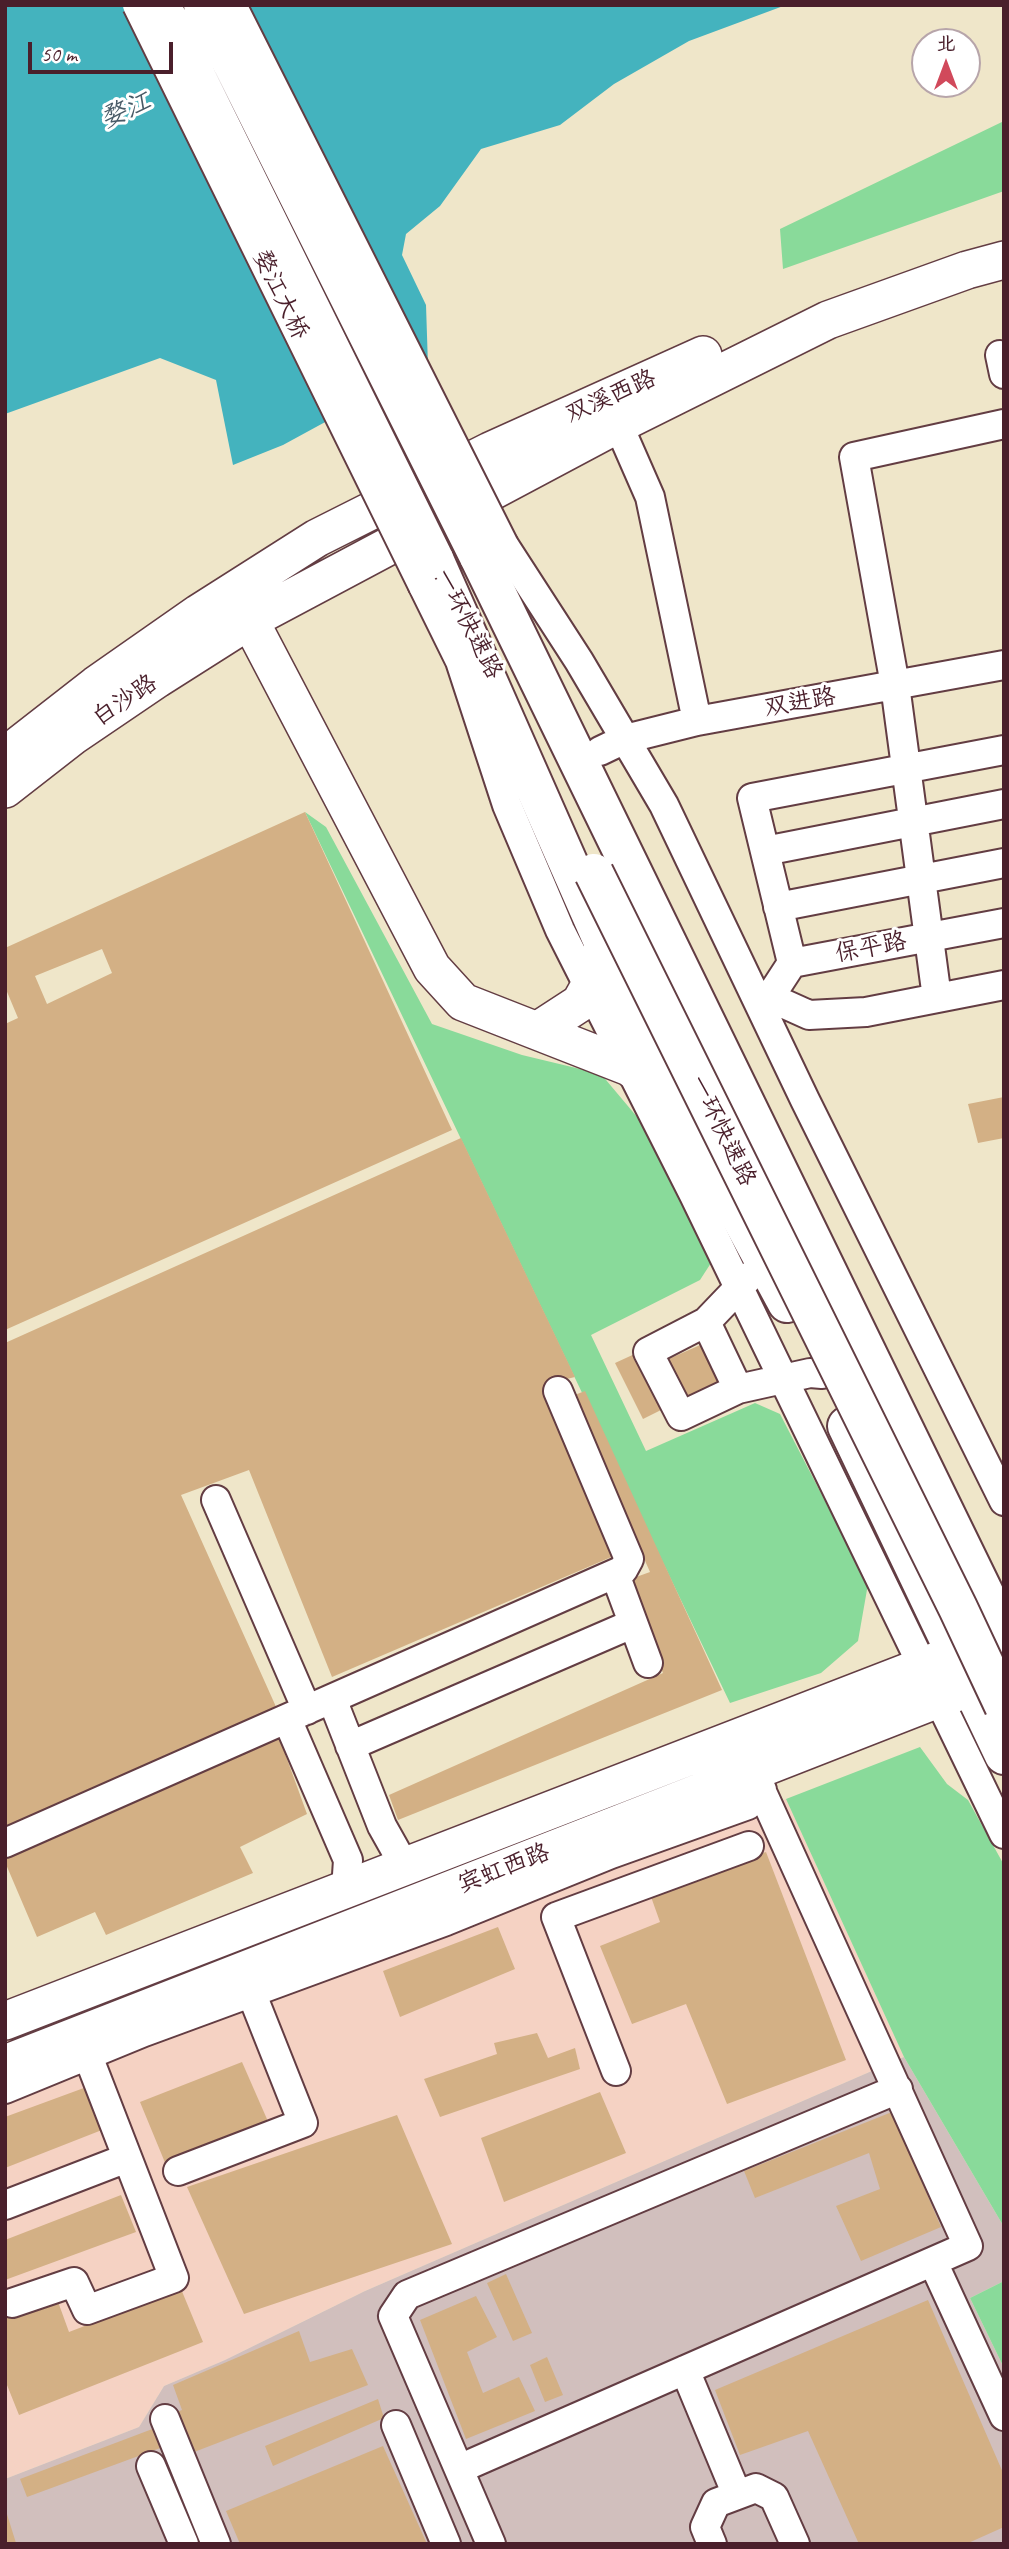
<!DOCTYPE html>
<html>
<head>
<meta charset="utf-8">
<style>
  body { margin:0 }
  #map { position:relative; width:1009px; height:2549px; overflow:hidden; background:#efe6c9; font-family:Caveat,"LXGW WenKai TC",sans-serif }
  canvas { display:block }
  .frame { position:absolute; inset:0; border:7px solid #4a1f2b; pointer-events:none }
  .north { position:absolute; left:911px; top:28px; width:70px; height:70px; box-sizing:border-box; background:#fff; border:2px solid #b7a5aa; border-radius:50%; rotate:0deg; font-size:19px; font-weight:700; line-height:28px; text-align:center; color:#4a1f2b }
  .north::after { content:''; display:block; margin:auto; width:24px; height:32px; background:#d1495b; clip-path:polygon(50% 0,100% 100%,50% 72%,0 100%) }
  .scale { position:absolute; left:28px; top:42px; width:145px; height:32px; box-sizing:border-box; border:4px solid #4a1f2b; border-top:0; padding-left:9px; font-size:21px; line-height:24px; white-space:nowrap; color:#4a1f2b; -webkit-text-stroke:5px #fff; paint-order:stroke }
</style>
</head>
<body>
<div id="map">
<canvas width="1009" height="2549"></canvas>
<div class="frame"></div>
<div class="north">北</div>
<div class="scale">50 m</div>
</div>
<script>
const g = document.querySelector('canvas').getContext('2d');
g.lineJoin = 'round';
function paint(path, color) { g.fillStyle = color; g.fill(path, 'evenodd'); }
const shape = rows => new Path2D(rows.map(r => 'M' + r).join(''));
function stroke(path, color, width, dash) { g.strokeStyle = color; g.lineWidth = width; g.lineCap = dash ? 'butt' : 'round'; g.setLineDash(dash || []); g.stroke(path); }
function label(font, color, halo, rows, align = 'center') {
  g.font = font + ' Caveat,"LXGW WenKai TC",sans-serif'; g.lineWidth = 6; g.setLineDash([]); g.textBaseline = 'middle'; g.strokeStyle = halo; g.fillStyle = color; for (const [text, x, y, turn = 0] of rows) {
    g.save(); g.translate(x, y); g.rotate((+turn || 0) * Math.PI / 180); g.textAlign = isNaN(turn) ? turn : align; if (halo) g.strokeText(text, 0, 0); g.fillText(text, 0, 0); g.restore();
  }
}
const built = shape([
  [786,1799,904,2057,365,2291,225,2360,164,2386,139,2427,5,2479,5,2102,352,1965]
]);
const industrial = shape([
  [904,2057,1004,2227,1004,2281,970,2298,1004,2368,1004,2544,5,2544,5,2479,139,2427,164,2386,225,2360,365,2291]
]);
const green = shape([
  [1004,121,1004,191,783,269,780,229],
  [305,812,326,827,432,1024,522,1055,601,1074,643,1124,711,1263,700,1280,591,1335,646,1451,755,1403,780,1414,868,1584,858,1641,821,1673,730,1703],
  [920,1747,947,1784,968,1800,1004,1865,1004,2227,904,2057,786,1799],
  [1004,2281,1004,2368,970,2298]
]);
const water = shape([
  [5,5,786,5,689,41,614,84,560,125,481,149,440,206,406,234,402,255,426,305,428,366,283,445,233,465,216,380,160,358,5,414]
]);
const building = shape([
  [305,812,452,1130,5,1330,5,1024,18,1018,5,987,5,948],
  [102,949,112,973,47,1004,35,976],
  [1004,1097,1004,1138,978,1143,968,1104],
  [461,1138,575,1377,546,1384,616,1555,332,1677,249,1470,181,1495,277,1709,5,1827,5,1343],
  [707,1342,726,1380,681,1400,664,1361],
  [639,1352,667,1407,643,1419,615,1363],
  [585,1391,722,1690,398,1820,389,1795,663,1673,625,1581,650,1572,572,1396],
  [279,1737,307,1814,240,1847,253,1873,106,1935,95,1912,37,1937,5,1862,5,1856],
  [766,1852,846,2060,727,2104,686,2004,632,2024,600,1946,660,1922,650,1894],
  [498,1927,515,1969,400,2017,383,1971],
  [537,2033,548,2058,575,2048,580,2069,440,2117,424,2079,497,2054,494,2043],
  [242,2062,270,2126,166,2165,140,2102],
  [92,2085,107,2128,5,2168,5,2117],
  [600,2092,626,2153,504,2202,481,2138],
  [892,2112,941,2227,861,2261,836,2206,880,2189,869,2153,755,2198,744,2171],
  [397,2115,452,2244,244,2314,187,2187],
  [121,2195,136,2232,5,2280,5,2240],
  [506,2274,532,2333,513,2341,487,2283],
  [181,2289,203,2342,19,2415,5,2380,5,2319,57,2299,69,2332],
  [476,2296,497,2337,467,2352,483,2393,519,2377,535,2411,466,2439,420,2320],
  [928,2300,1004,2475,1004,2527,966,2544,859,2544,808,2431,740,2455,715,2390],
  [299,2331,310,2362,352,2349,368,2385,189,2454,174,2413,182,2410,173,2385],
  [547,2357,563,2395,545,2402,530,2365],
  [378,2399,384,2418,273,2466,265,2446],
  [155,2428,163,2447,27,2497,20,2479],
  [383,2446,427,2544,240,2544,226,2511],
  [6,2511,16,2543,12,2544,5,2544]
]);
const minor = shape([
  [1000,355,1004,374],
  [611,408,650,497,697,721],
  [504,545,579,661,664,805,805,1100,1004,1501],
  [423,586,460,661,507,805,560,930,694,1195,1004,1834],
  [600,751,625,739,697,721,1004,665],
  [765,851,1004,804],
  [778,907,1004,863],
  [792,963,752,798,1004,750],
  [769,997,809,1015,866,1012,1004,985],
  [937,998,895,685,854,457,1004,424],
  [762,1009,792,963,1004,923],
  [750,1276,706,1322,738,1389,810,1373,822,1374],
  [706,1322,648,1352,681,1416,738,1389],
  [216,1500,307,1710],
  [615,1574,648,1663],
  [332,1699,382,1826,405,1867],
  [287,1719,348,1860,346,1890],
  [350,1746,632,1624],
  [5,1843,623,1570,629,1559,558,1391],
  [616,2071,556,1917,749,1846],
  [5,2089,144,2032,446,1921,611,1854,748,1805,762,1790],
  [178,2171,303,2123,245,1977],
  [5,2205,127,2158],
  [933,2262,1004,2416],
  [12,2303,74,2282,87,2310,174,2278,81,2038],
  [685,2370,737,2495],
  [165,2419,216,2544],
  [396,2425,446,2544],
  [151,2466,184,2544],
  [459,2469,968,2246,753,1772],
  [491,2544,393,2316,407,2295,898,2089],
  [712,2544,705,2527,716,2503,756,2488,774,2497,795,2544]
]);
const major = shape([
  [238,598,432,968,463,1002,537,1031],
  [5,756,96,685,199,613,317,538,490,451,703,355],
  [5,789,73,736,157,679,250,620,605,431,828,320,967,270,1004,260],
  [604,944,589,987,580,1003,537,1031,629,1067,676,1098],
  [5,2021,983,1643],
  [5,2064,938,1699,999,1678]
]);
const highway = shape([
  [478,555,1004,1634],
  [434,559,604,944,676,1098,787,1303],
  [847,1426,1004,1755]
]);
const minorBridge = shape([
  [137,5,423,586],
  [232,5,504,545]
]);
const highwayBridge = shape([
  [161,5,434,559],
  [203,5,478,555],
  [594,873,958,1608,1004,1706]
]);
const streetNames = [
  ["婺江大桥",280,295,64],
  ["双溪西路",611,397,-24],
  ["一环快速路",468,624,63],
  ["白沙路",125,701,-34],
  ["双进路",800,703,-10],
  ["保平路",871,948,-11],
  ["一环快速路",722,1131,64],
  ["宾虹西路",504,1869,-21]
];
const waterNames = [
  ["婺江",126,111,-24]
];
paint(built, '#f5d2c3');
paint(industrial, '#d1bfbd');
paint(green, '#89da9a');
paint(water, '#44b3be');
paint(building, '#d3b085');
stroke(minor, '#633d43', 32);
stroke(major, '#633d43', 40);
stroke(highway, '#633d43', 42);
stroke(minor, '#fff', 28);
stroke(major, '#fff', 37);
stroke(highway, '#fff', 38);
stroke(minorBridge, '#633d43', 32, []);
stroke(highwayBridge, '#633d43', 42, []);
stroke(minorBridge, '#fff', 28);
stroke(highwayBridge, '#fff', 38);
label('24px', '#4a1f2b', '#fff', streetNames);
label('italic 26px', '#485a66', '#fff', waterNames);
</script>
</body>
</html>
